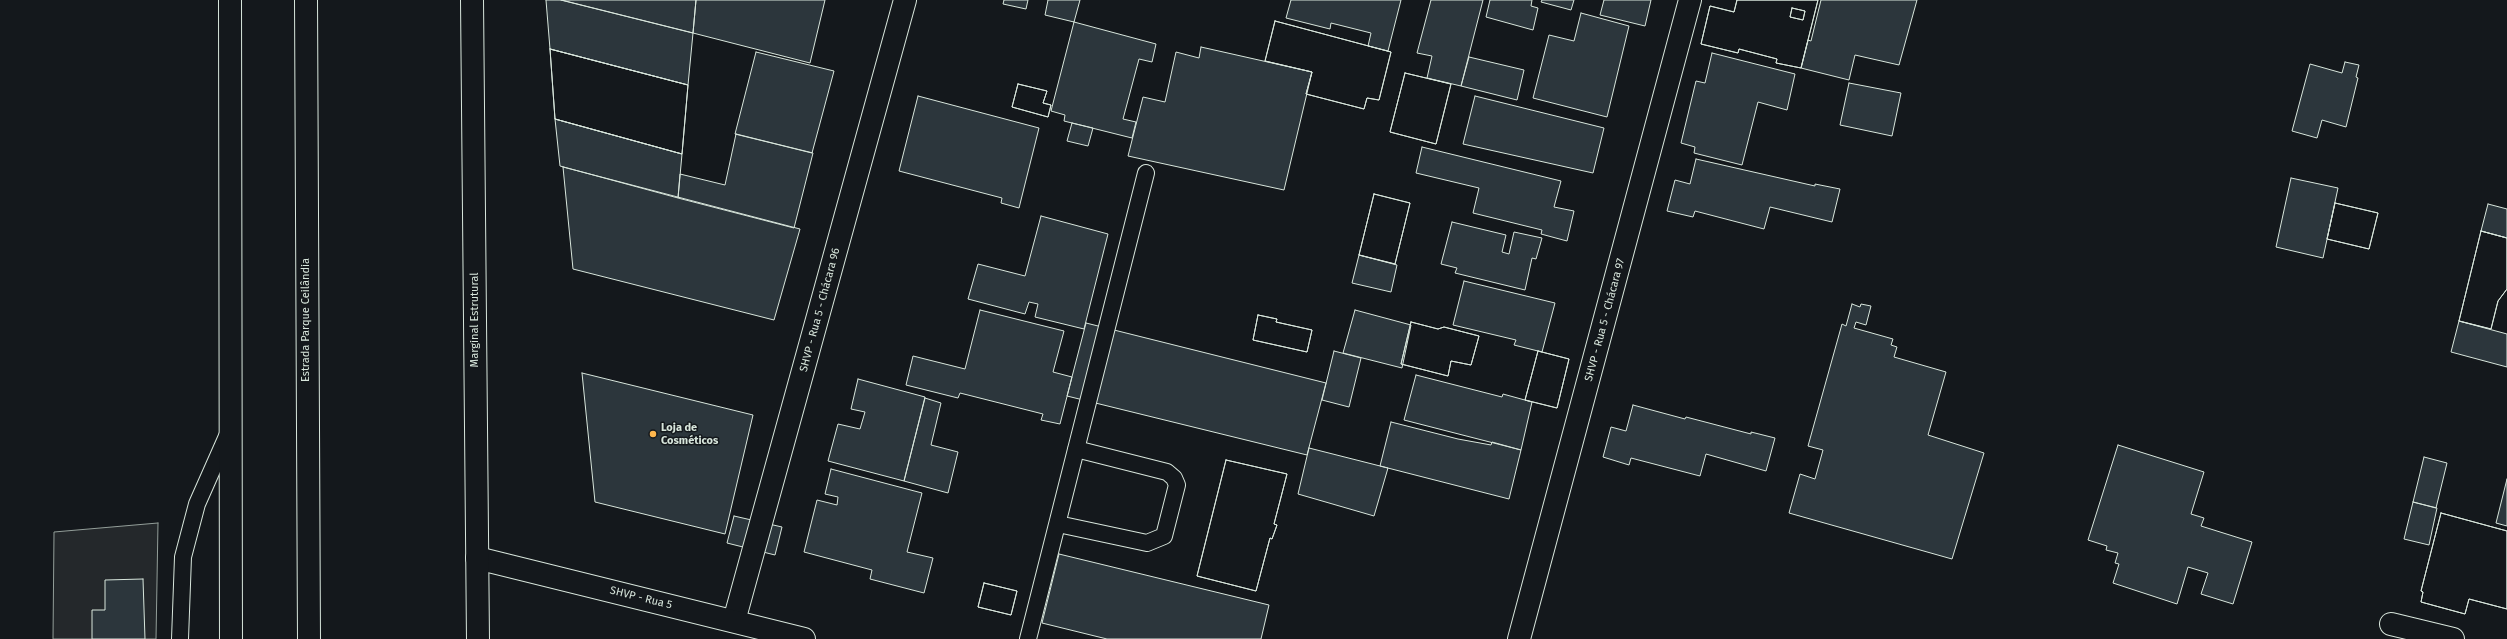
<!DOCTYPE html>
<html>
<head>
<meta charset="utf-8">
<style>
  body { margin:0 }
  canvas { display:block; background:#14181c }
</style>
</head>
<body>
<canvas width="2507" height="639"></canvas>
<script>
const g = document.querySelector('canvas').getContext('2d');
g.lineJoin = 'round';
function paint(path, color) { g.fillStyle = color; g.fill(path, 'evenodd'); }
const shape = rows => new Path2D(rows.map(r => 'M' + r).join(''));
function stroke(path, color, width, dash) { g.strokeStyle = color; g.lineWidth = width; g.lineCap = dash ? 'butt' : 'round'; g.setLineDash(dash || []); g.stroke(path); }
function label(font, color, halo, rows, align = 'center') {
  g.font = font + ' "Fira Sans",sans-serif'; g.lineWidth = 3; g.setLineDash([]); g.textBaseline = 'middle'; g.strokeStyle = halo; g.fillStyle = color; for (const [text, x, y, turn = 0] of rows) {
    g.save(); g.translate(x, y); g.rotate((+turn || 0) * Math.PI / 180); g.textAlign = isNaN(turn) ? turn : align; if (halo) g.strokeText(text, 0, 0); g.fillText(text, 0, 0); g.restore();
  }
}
const parking = shape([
  [158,523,156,639,53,639,54,532,158,523]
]);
const building = shape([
  [546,0,561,0,693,33,688,85,550,49,546,0],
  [561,0,696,0,693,33,561,0],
  [696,0,825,0,810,63,693,33,696,0],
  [1004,0,1028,0,1026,9,1003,4,1004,0],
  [1048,0,1080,0,1074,22,1045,15,1048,0],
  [1291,0,1401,0,1388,51,1368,46,1371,33,1331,23,1330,29,1286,18,1291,0],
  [1431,0,1483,0,1461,86,1427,78,1432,56,1417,53,1431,0],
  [1490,0,1532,0,1531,6,1538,8,1533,30,1486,17,1490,0],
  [1542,0,1574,0,1571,10,1541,2,1542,0],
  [1604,0,1651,0,1645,26,1600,15,1604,0],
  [1737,0,1818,0,1801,68,1776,63,1777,59,1739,49,1738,53,1701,44,1710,6,1734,12,1737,0],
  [1792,8,1805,11,1803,20,1790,17,1792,8],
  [1737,0,1818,0,1801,68,1776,63,1777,59,1739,49,1738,53,1701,44,1710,6,1734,12,1737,0],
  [1792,8,1805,11,1803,20,1790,17,1792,8],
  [1821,0,1917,0,1899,65,1855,55,1849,80,1801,68,1808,40,1811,41,1821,0],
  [1581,13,1629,26,1607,117,1533,98,1549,35,1574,41,1581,13],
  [1275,21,1391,52,1379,100,1367,98,1364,109,1306,94,1312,72,1265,61,1275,21],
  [1275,21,1391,52,1379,100,1367,98,1364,109,1306,94,1312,72,1265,61,1275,21],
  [1074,22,1156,44,1152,62,1139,59,1123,119,1136,122,1132,138,1064,121,1065,115,1051,111,1074,22],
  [1201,47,1312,72,1284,190,1128,156,1143,97,1165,102,1176,52,1199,58,1201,47],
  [550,49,688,85,682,154,555,119,550,49],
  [550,49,688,85,682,154,555,119,550,49],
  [756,52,834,71,812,153,735,134,756,52],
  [1712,53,1795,74,1787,110,1758,102,1742,165,1694,153,1695,147,1681,143,1696,81,1705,83,1712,53],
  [1469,57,1524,70,1517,100,1461,86,1469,57],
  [2345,62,2359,65,2356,77,2358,78,2346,127,2322,120,2317,138,2292,131,2310,64,2342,73,2345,62],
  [1405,73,1451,84,1436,144,1390,132,1405,73],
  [1405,73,1451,84,1436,144,1390,132,1405,73],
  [1849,83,1901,93,1892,136,1840,125,1849,83],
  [1018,84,1047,91,1043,103,1051,105,1048,117,1012,107,1018,84],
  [1018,84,1047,91,1043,103,1051,105,1048,117,1012,107,1018,84],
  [918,96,1039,128,1019,208,1001,203,1002,198,899,171,918,96],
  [1475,96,1604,128,1593,173,1463,144,1475,96],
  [555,119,682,154,678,198,560,166,555,119],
  [1072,123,1093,128,1088,146,1067,141,1072,123],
  [736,134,813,153,794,228,678,198,680,174,725,185,736,134],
  [1422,147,1561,181,1554,207,1574,211,1567,241,1541,234,1542,230,1473,213,1479,188,1416,173,1422,147],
  [1696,159,1815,186,1815,184,1840,189,1832,222,1770,207,1764,229,1695,211,1693,217,1667,211,1675,180,1690,184,1696,159],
  [563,167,800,229,774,320,573,269,563,167],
  [2291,178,2338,188,2323,258,2276,247,2291,178],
  [1374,194,1410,203,1395,264,1359,255,1374,194],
  [1374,194,1410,203,1395,264,1359,255,1374,194],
  [2335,203,2378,213,2369,249,2327,239,2335,203],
  [2335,203,2378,213,2369,249,2327,239,2335,203],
  [2488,204,2507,209,2507,238,2481,231,2488,204],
  [1041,216,1108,234,1084,329,1035,317,1038,304,1029,302,1025,314,968,299,978,264,1025,276,1041,216],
  [1452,222,1506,235,1502,252,1509,254,1514,232,1542,238,1536,259,1532,258,1525,290,1455,273,1457,268,1441,264,1452,222],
  [2481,231,2507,238,2507,289,2498,301,2491,329,2459,321,2481,231],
  [2481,231,2507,238,2507,289,2498,301,2491,329,2459,321,2481,231],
  [1359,255,1397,265,1391,292,1352,283,1359,255],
  [1464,281,1555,303,1542,352,1514,345,1516,340,1453,325,1464,281],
  [1852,304,1860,307,1861,304,1871,306,1866,325,1856,322,1854,328,1893,339,1891,345,1897,347,1894,357,1946,372,1928,435,1984,453,1952,559,1789,513,1800,474,1815,479,1823,450,1808,446,1842,324,1846,326,1852,304],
  [980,310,1064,331,1053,372,1072,377,1060,424,1041,420,1043,414,960,393,958,398,906,385,913,356,965,369,980,310],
  [1355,310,1411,325,1402,368,1343,353,1355,310],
  [1258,315,1277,319,1276,322,1312,330,1307,352,1253,340,1258,315],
  [1258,315,1277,319,1276,322,1312,330,1307,352,1253,340,1258,315],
  [2459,321,2507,334,2507,367,2451,352,2459,321],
  [1411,322,1438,329,1444,327,1479,336,1471,365,1451,361,1448,376,1401,364,1411,322],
  [1411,322,1438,329,1444,327,1479,336,1471,365,1451,361,1448,376,1401,364,1411,322],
  [1086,323,1326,383,1307,455,1067,396,1086,323],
  [1334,351,1361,358,1349,407,1322,400,1334,351],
  [1538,351,1569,359,1557,408,1525,400,1538,351],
  [1538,351,1569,359,1557,408,1525,400,1538,351],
  [582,373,753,415,725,534,595,502,582,373],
  [1416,375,1502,397,1503,394,1532,402,1521,450,1404,420,1416,375],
  [858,379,925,397,904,481,828,461,838,424,860,429,865,412,851,409,858,379],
  [925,398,941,403,931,445,958,452,948,493,904,481,925,398],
  [1633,405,1685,419,1686,417,1751,434,1751,432,1775,438,1766,471,1706,454,1700,476,1631,458,1629,465,1603,457,1611,427,1626,431,1633,405],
  [1391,422,1458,439,1491,445,1492,442,1521,450,1509,499,1380,466,1391,422],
  [2118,445,2204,472,2191,514,2204,518,2201,526,2252,542,2233,604,2201,594,2208,573,2188,567,2177,604,2113,583,2119,564,2115,563,2118,553,2106,550,2107,546,2088,540,2118,445],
  [1309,448,1388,468,1374,516,1298,494,1309,448],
  [2424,457,2447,463,2436,508,2413,502,2424,457],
  [1226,460,1287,474,1274,524,1277,525,1272,539,1270,538,1256,591,1197,576,1226,460],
  [1226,460,1287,474,1274,524,1277,525,1272,539,1270,538,1256,591,1197,576,1226,460],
  [831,469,922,493,907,552,933,558,924,593,870,579,872,570,804,552,817,500,837,505,838,497,825,494,831,469],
  [2507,479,2507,526,2496,523,2507,479],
  [2413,502,2437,508,2429,545,2404,539,2413,502],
  [2441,513,2507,531,2507,609,2469,599,2465,614,2421,602,2423,592,2421,591,2441,513],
  [2441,513,2507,531,2507,609,2469,599,2465,614,2421,602,2423,592,2421,591,2441,513],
  [734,516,782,527,775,555,727,543,734,516],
  [1059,554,1269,605,1261,639,1107,639,1042,623,1059,554],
  [143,579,145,639,92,639,92,610,105,610,105,580,143,579],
  [984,583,1017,591,1011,615,978,607,984,583],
  [984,583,1017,591,1011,615,978,607,984,583]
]);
const service = shape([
  [1058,524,1147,543,1164,536,1177,485,1174,478,1167,472,1076,449],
  [180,639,183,557,197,504,228,434],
  [1028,639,1146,173]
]);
const minor = shape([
  [734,621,905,0],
  [2391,624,2453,639],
  [1519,639,1690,0]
]);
const tertiary = shape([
  [477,558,804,639]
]);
const secondary = shape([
  [472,0,478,639]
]);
const motorway = shape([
  [230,0,231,639],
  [306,0,309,639]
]);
const markers = [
  [653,434,4,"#ffb74d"]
];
const streetNames = [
  ["SHVP - Rua 5 - Chácara 96",820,310,-75],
  ["Estrada Parque Ceilândia",306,320,-90],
  ["Marginal Estrutural",475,320,-90],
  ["SHVP - Rua 5 - Chácara 97",1605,320,-75],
  ["SHVP - Rua 5",641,598,14]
];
const poiNames = [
  ["Loja de",661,428],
  ["Cosméticos",661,441]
];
paint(parking, '#24282b');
stroke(parking, '#939e99', 1);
paint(building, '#2c363c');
stroke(building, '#d8e6dc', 1);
stroke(service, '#d8e6dc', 18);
stroke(minor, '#d8e6dc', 24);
stroke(tertiary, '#d8e6dc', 24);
stroke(secondary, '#d8e6dc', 24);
stroke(motorway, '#d8e6dc', 24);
stroke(service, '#14181c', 16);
stroke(minor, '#14181c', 22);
stroke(tertiary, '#14181c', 22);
stroke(secondary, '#14181c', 22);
stroke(motorway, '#14181c', 22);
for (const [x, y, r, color] of markers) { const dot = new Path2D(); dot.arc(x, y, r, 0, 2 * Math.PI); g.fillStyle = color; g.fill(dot); stroke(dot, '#14181c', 1.5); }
label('11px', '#d8e6dc', '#14181c', streetNames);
label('bold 11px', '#d8e6dc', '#14181c', poiNames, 'left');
</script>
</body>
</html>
